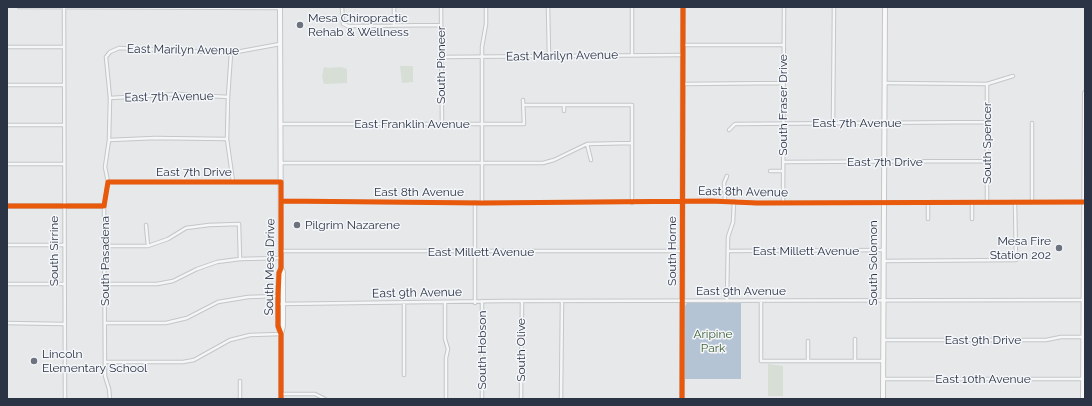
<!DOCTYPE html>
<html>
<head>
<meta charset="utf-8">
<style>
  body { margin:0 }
  #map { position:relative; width:1092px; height:406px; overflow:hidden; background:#e6e8ea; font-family:Raleway,sans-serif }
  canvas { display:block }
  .frame { position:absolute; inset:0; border:8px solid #2b3445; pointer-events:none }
</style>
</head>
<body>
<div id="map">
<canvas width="1092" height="406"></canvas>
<div class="frame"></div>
</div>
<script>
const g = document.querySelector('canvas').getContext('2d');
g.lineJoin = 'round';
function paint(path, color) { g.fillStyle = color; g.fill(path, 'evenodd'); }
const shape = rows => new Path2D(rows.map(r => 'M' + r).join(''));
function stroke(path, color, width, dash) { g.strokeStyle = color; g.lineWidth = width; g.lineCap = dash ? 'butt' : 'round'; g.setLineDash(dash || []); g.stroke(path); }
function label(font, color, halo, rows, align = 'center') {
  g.font = font + ' Raleway,sans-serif'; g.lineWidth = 3; g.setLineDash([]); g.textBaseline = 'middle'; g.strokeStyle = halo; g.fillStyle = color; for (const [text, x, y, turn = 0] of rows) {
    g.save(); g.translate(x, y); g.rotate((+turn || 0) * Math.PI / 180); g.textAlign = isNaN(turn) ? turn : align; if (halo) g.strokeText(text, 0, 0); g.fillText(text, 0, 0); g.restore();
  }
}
const green = shape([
  [400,66,413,66,413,82,402,83],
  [324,67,329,68,341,67,347,69,347,83,324,84,322,77],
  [768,364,783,366,783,396,768,396]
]);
const water = shape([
  [687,303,741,303,741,379,685,379,685,306]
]);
const street = shape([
  [19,7,280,8],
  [64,7,65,399],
  [342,7,343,24,348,26,441,25],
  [394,7,394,26],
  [441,7,442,124],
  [548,7,549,56],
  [632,7,632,55],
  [683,45,783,45],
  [7,47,64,47],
  [231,53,228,97,227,139,233,182],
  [441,57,682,55],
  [885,83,987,84,1013,76],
  [683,84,783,83],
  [7,85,64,85],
  [110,98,179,94,228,97],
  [524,105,632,105,632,203],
  [564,105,564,111],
  [281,124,524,124,523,100],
  [833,124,834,7],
  [7,125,64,125],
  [729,130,735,124,987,122],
  [109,140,155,138,227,139],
  [587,144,591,160],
  [783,162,987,161],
  [281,163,543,163,554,160,587,144,632,143],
  [7,164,64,164],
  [770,171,783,171],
  [108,182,281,182],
  [281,201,482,203,711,201,757,203,1084,202],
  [725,201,724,183,727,176],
  [1032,202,1032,123],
  [482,203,482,47,486,24,486,7],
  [783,203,784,7],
  [928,203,928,219],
  [987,203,987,84],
  [972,219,972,203],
  [146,225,148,246],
  [7,245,64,245],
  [104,246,148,246,168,239,186,228,209,225,239,224,240,259],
  [281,251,682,251],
  [728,251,884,250],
  [884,261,1016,260,1015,202],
  [7,284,64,284],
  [105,284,157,284,173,281,197,269,217,262,240,259,281,258],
  [482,301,482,399],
  [727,301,728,237,733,222,734,201],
  [761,301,761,361,883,361],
  [445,303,445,339,448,349,446,358,446,399],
  [475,303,475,202],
  [279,304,501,301,1083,300],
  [7,323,64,324],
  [105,323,166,323,187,318,218,302,248,297,279,296],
  [855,339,855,361],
  [884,340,1046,340,1061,337,1083,337],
  [808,341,808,361],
  [105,362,183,362,194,360,230,340,250,335,281,334],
  [404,375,404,304],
  [883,379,1083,379],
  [281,394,315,394,325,399],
  [110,399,109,389,105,376,104,206,108,182,105,167,109,140,110,98,106,57,110,52,119,48,231,53,280,44],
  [240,399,240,381],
  [521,399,522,301],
  [561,399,562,301]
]);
const secondary = shape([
  [280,7,281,268,279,273,278,296,278,326,281,334,281,399],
  [7,206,104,206],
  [281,268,283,272,283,326,281,334],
  [682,399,683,7],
  [883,399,885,7],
  [1083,399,1085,93]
]);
const cycleway = shape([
  [281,201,482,203,711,201,757,203,1085,202],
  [7,206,104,206,108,182,281,182,281,268,279,273,278,296,278,326,281,334,281,399],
  [682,399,683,7]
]);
const markers = [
  [300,25,4,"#6c737f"],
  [297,225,4,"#6c737f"],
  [1059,248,4,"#6c737f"],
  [34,361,4,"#6c737f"]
];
const poiNames = [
  ["Mesa Chiropractic",308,18],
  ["Rehab & Wellness",308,32],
  ["Pilgrim Nazarene",305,225],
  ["Mesa Fire",1051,241,"right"],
  ["Station 202",1051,255,"right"],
  ["Lincoln",42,354],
  ["Elementary School",42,368]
];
const streetNames = [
  ["East Marilyn Avenue",183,50,1],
  ["East Marilyn Avenue",562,56,-1],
  ["South Pioneer",441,65,-90],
  ["East 7th Avenue",169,97,-1],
  ["South Fraser Drive",783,105,-90],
  ["East 7th Avenue",857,123],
  ["East Franklin Avenue",412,124],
  ["South Spencer",987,143,-90],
  ["East 7th Drive",885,162],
  ["East 7th Drive",194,172],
  ["East 8th Avenue",419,192],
  ["East 8th Avenue",743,192,1],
  ["South Sirrine",54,251,-90],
  ["South Horne",672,251,-90],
  ["East Millett Avenue",806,251],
  ["East Millett Avenue",481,252],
  ["South Pasadena",105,261,-90],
  ["South Solomon",873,263,-90],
  ["South Mesa Drive",270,267,-89],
  ["East 9th Avenue",741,291],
  ["East 9th Avenue",417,293,-1],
  ["East 9th Drive",983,340],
  ["South Hobson",482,350,-90],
  ["South Olive",521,350,-90],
  ["East 10th Avenue",983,379]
];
const parkNames = [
  ["Aripine",713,334],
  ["Park",713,348]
];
paint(green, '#d6ded6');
paint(water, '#b4c4d5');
stroke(street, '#c4c6c8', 4.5);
stroke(secondary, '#c4c6c8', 6);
stroke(street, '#f5f6f7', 2.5);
stroke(secondary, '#f8f8f8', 4);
stroke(cycleway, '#e8590c', 5);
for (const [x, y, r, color] of markers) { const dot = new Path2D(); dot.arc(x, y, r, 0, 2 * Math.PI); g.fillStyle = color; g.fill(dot); stroke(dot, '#f4f6f9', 1.5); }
label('12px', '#2b3445', '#f4f6f9', poiNames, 'left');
label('12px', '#2b3445', '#f4f6f9', streetNames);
label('12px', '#3f6138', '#f4f6f9', parkNames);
</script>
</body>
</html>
